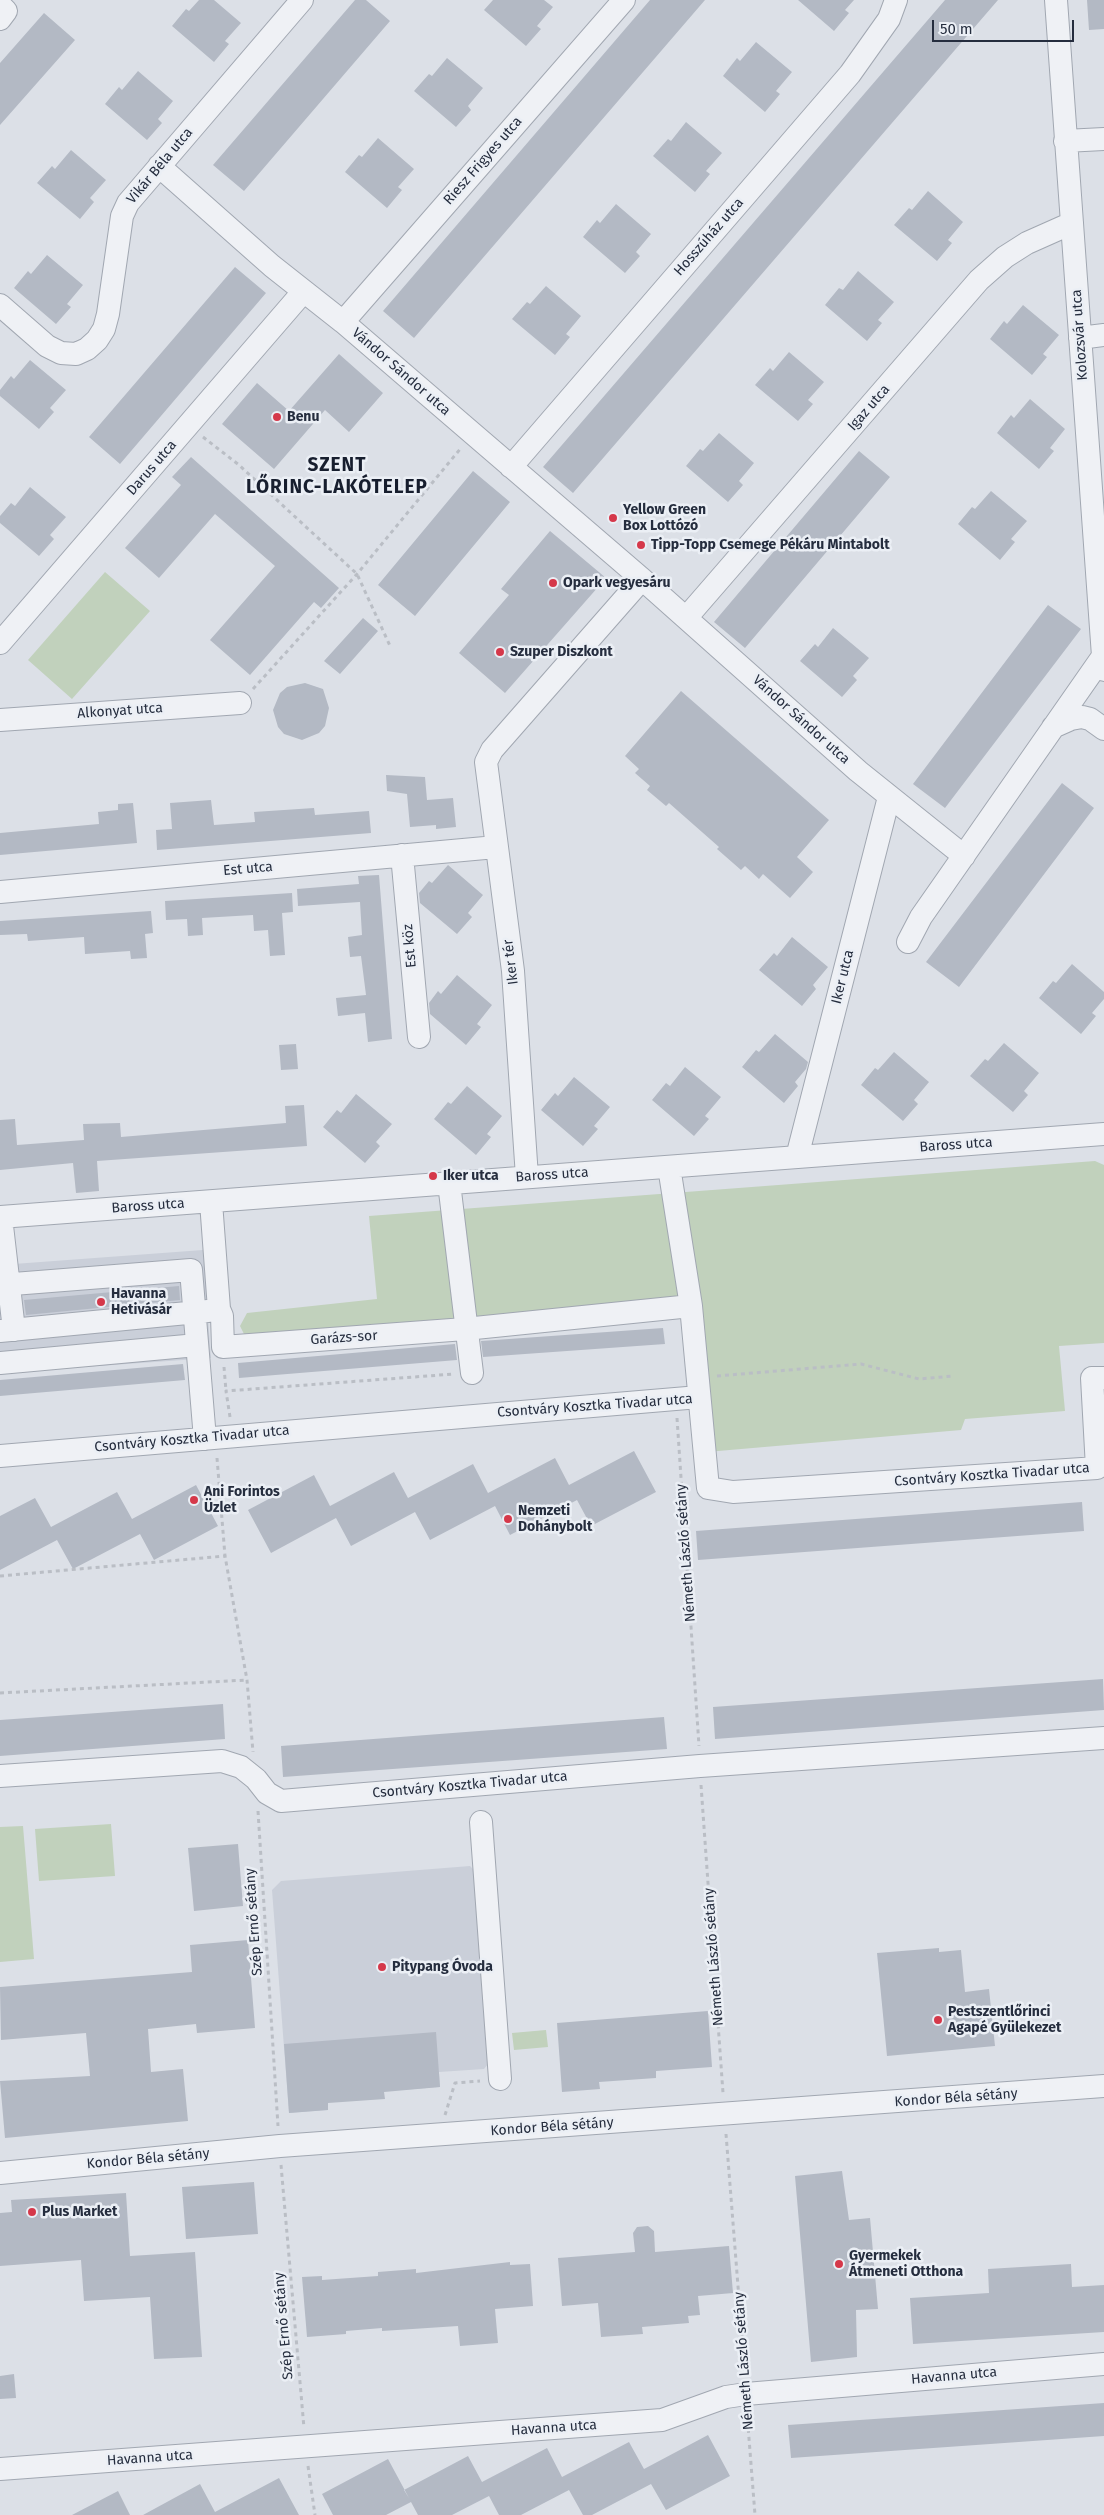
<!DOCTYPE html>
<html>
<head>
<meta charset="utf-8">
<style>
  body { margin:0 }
  #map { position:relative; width:1104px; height:2515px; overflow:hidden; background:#dce0e7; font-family:"Fira Sans",sans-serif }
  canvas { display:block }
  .scale { position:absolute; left:932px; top:20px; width:142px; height:22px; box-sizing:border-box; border:2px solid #252d3e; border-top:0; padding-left:6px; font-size:15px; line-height:18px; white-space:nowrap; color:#252d3e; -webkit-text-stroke:4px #ebeff5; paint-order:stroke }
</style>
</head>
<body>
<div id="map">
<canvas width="1104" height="2515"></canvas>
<div class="scale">50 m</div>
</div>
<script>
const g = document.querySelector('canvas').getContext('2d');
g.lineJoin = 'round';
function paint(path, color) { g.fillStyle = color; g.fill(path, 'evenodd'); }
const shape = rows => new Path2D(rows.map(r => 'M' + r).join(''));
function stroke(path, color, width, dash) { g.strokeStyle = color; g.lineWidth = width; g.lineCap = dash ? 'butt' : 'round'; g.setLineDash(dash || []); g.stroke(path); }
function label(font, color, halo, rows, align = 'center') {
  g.font = font + ' "Fira Sans",sans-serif'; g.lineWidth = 5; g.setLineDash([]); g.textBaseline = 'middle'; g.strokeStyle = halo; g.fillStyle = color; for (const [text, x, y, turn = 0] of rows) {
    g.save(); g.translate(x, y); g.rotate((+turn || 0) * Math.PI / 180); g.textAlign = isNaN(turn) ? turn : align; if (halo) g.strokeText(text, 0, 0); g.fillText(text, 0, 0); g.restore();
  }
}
const built = shape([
  [203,1250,211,1358,0,1373,0,1265],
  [470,1866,479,1875,492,2059,484,2069,439,2072,440,2087,402,2090,401,2083,327,2089,328,2110,289,2113,272,1890,281,1881]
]);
const green = shape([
  [105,572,150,611,72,699,28,660],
  [1095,1161,1104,1165,1104,1343,1059,1346,1065,1411,965,1419,961,1430,695,1453,680,1298,367,1329,245,1336,240,1326,247,1313,377,1299,369,1216],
  [111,1824,115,1876,39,1881,35,1829],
  [23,1826,34,1959,0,1962,0,1827],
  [546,2030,548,2047,514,2050,512,2033]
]);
const building = shape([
  [199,0,214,0,241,23,225,41,229,44,214,62,172,26,186,9,189,11],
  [355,0,366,0,390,21,244,191,213,165],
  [493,0,544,0,553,7,537,26,541,29,526,46,484,10],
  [650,0,705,0,414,338,383,311],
  [798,0,854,0,845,10,849,13,834,31],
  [945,0,998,0,573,493,543,467],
  [1087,0,1104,0,1104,29,1089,30],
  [44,13,75,40,0,125,0,63],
  [756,42,792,72,776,91,780,94,765,112,723,76,737,58,740,61],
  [447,58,483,88,468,106,471,110,456,127,414,91,429,74,432,76],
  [138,71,173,101,158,119,162,123,147,140,105,104,119,87,122,90],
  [686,122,722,153,706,171,710,174,695,192,653,156,668,139,671,141],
  [378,138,414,169,398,187,402,190,387,208,345,172,359,155,362,157],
  [71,150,106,180,90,198,94,202,80,219,37,183,52,166,55,169],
  [928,191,963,222,948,240,952,243,937,261,894,225,909,208,912,210],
  [616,204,651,234,636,252,640,256,625,273,583,237,597,220,600,223],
  [47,255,83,285,67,304,71,307,56,324,14,288,28,271,31,274],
  [235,267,266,293,120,464,89,437],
  [858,271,894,302,878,320,882,323,867,341,825,305,839,288,843,290],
  [546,286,581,316,566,334,570,337,555,355,512,319,527,302,530,304],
  [1023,305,1059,335,1043,354,1047,357,1032,375,990,339,1004,321,1007,324],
  [789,352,824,382,808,400,813,404,798,421,755,385,770,368,773,371],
  [339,354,383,393,349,432,325,410,274,469,222,424,257,383,289,411],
  [30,360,66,390,50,408,54,412,39,429,0,396,0,390,11,376,14,379],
  [1030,399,1065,429,1050,448,1054,451,1039,469,997,433,1011,415,1014,418],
  [719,433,754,463,739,481,743,485,728,502,686,466,700,449,703,451],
  [859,451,890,477,745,648,714,622],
  [191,457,339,588,321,608,314,602,250,675,210,640,275,566,215,514,159,578,125,548,181,485,172,477],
  [473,471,510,502,415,616,378,585],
  [30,487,66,517,50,535,54,539,39,556,0,523,0,516,11,503,15,506],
  [991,491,1027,521,1011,539,1015,542,1000,560,958,524,972,507,975,509],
  [550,531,606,578,505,693,459,653,509,595,501,589],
  [1048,605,1081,629,945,808,913,784],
  [363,618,378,631,340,674,324,661],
  [833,628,869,658,853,676,857,680,842,697,800,661,815,644,818,647],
  [305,683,323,689,329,708,325,726,319,733,302,740,284,734,278,727,273,710,280,693,287,687],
  [681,691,829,820,797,857,813,872,790,898,763,874,759,879,745,866,741,870,717,849,719,847,669,803,666,806,647,790,650,786,635,773,639,769,625,756],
  [386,775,425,777,427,800,453,798,456,827,436,829,436,825,410,827,407,794,387,791],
  [1062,783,1094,808,959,987,926,962],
  [211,800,214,825,255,822,254,812,314,808,315,815,369,811,371,833,157,850,156,830,172,829,170,803],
  [133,803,137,843,0,855,0,833,99,824,98,812,118,810,118,804],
  [448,865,483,895,468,913,472,917,457,934,420,903,419,893,429,881,432,883],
  [379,875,392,1039,368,1042,365,1013,338,1016,336,998,366,995,361,956,350,957,348,937,362,935,360,902,298,906,297,889,359,884,358,876],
  [292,893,293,912,282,913,285,955,270,956,268,930,254,931,253,915,202,918,203,935,188,936,187,919,166,920,165,901],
  [151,911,153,933,145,934,147,958,131,959,130,951,85,954,84,937,28,941,27,934,0,935,0,921],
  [792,937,828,967,813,985,816,989,802,1006,759,970,774,953,777,956],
  [1072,964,1104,992,1104,999,1092,1013,1096,1016,1081,1034,1039,998,1053,981,1056,983],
  [457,975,492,1005,477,1024,481,1027,466,1045,430,1014,429,1003,438,991,441,994],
  [775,1034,808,1062,806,1069,795,1082,798,1086,784,1103,742,1067,756,1050,759,1052],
  [1004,1043,1039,1073,1024,1091,1028,1095,1013,1112,970,1076,985,1059,988,1061],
  [296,1044,298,1069,281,1070,279,1045],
  [894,1052,929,1082,914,1100,918,1104,903,1121,861,1085,875,1068,878,1070],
  [685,1067,721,1097,705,1116,709,1119,694,1136,652,1100,666,1083,670,1086],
  [574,1077,610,1107,594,1126,598,1129,583,1146,541,1110,555,1093,558,1096],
  [467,1086,502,1116,487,1134,491,1137,476,1155,434,1119,448,1102,451,1104],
  [356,1094,392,1124,376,1142,380,1146,365,1163,323,1127,337,1110,341,1113],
  [304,1105,307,1146,97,1161,99,1191,76,1193,73,1163,0,1170,0,1120,15,1119,17,1145,84,1140,83,1124,120,1123,121,1137,286,1123,285,1106],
  [179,1286,180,1300,26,1315,24,1300],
  [663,1328,665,1344,483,1357,481,1341],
  [455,1344,457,1360,239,1378,238,1363],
  [183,1364,185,1380,0,1396,0,1380],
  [634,1451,656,1492,591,1526,577,1500,510,1535,495,1506,430,1540,415,1512,351,1546,336,1518,271,1553,248,1510,314,1475,330,1506,394,1472,408,1498,473,1464,488,1493,555,1458,569,1485],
  [196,1485,218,1526,154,1560,140,1534,73,1569,57,1540,0,1570,0,1516,35,1498,51,1527,117,1492,132,1519],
  [1082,1502,1084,1531,698,1560,696,1531],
  [1103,1679,1104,1710,715,1739,713,1707],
  [223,1704,225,1739,0,1756,0,1720],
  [664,1717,667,1749,283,1777,281,1746],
  [238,1844,243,1906,194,1911,188,1848],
  [248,1940,255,2028,197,2033,196,2024,148,2029,151,2072,183,2069,188,2121,5,2138,0,2081,90,2076,86,2033,1,2040,0,1987,192,1972,190,1945],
  [939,1948,939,1952,961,1950,965,1992,989,1989,995,2046,887,2056,877,1953],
  [708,2011,712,2067,656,2071,656,2078,599,2082,600,2089,562,2092,557,2023],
  [436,2032,440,2087,384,2092,385,2099,328,2103,328,2110,289,2113,284,2044],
  [842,2171,849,2220,870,2218,878,2309,856,2310,857,2357,811,2362,795,2176],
  [254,2182,258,2234,186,2239,182,2187],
  [126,2193,130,2256,195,2252,202,2357,154,2359,150,2297,84,2301,81,2260,0,2266,0,2213,12,2212,11,2200],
  [648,2226,654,2231,655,2252,729,2246,733,2293,698,2296,700,2315,688,2316,689,2323,642,2327,643,2334,601,2337,598,2303,562,2306,558,2258,635,2252,633,2233,637,2227],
  [510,2262,510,2265,530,2264,533,2306,495,2309,498,2343,460,2346,458,2326,382,2331,382,2328,346,2331,346,2334,307,2337,302,2277,322,2276,322,2280,378,2276,378,2272,416,2269,416,2273],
  [1071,2264,1072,2287,1104,2285,1104,2332,913,2344,910,2298,989,2293,988,2269],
  [14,2374,16,2398,0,2399,0,2376],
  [1104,2403,1104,2436,791,2458,788,2425],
  [708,2435,730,2476,666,2510,651,2484,592,2515,583,2515,569,2490,521,2515,499,2515,489,2496,452,2515,418,2515,411,2502,386,2515,333,2515,322,2494,388,2459,409,2498,404,2490,468,2456,482,2482,547,2448,562,2477,629,2442,644,2469],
  [279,2478,299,2515,143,2515,200,2484,215,2512],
  [118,2491,130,2515,72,2515]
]);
const path = shape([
  [203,437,239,465,357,574,391,648],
  [253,689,357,574,461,448],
  [224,1367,226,1391],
  [717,1376,861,1364,919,1379,953,1376],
  [230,1417,226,1391,454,1374],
  [677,1418,699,1746],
  [217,1458,225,1556,247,1680,253,1752],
  [0,1576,225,1556],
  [0,1693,247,1680],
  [701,1785,723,2093],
  [258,1811,278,2126],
  [445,2115,455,2083,480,2081],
  [726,2134,745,2375],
  [281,2165,304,2428],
  [747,2413,755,2515],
  [308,2466,315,2515]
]);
const minor = shape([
  [1056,0,1104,670],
  [0,5,6,11,0,19],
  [1065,141,1104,139],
  [159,166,272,266,343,322,642,579,858,771,964,856],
  [0,305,47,346,61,353,76,354,87,349,97,340,104,329,108,314,122,216,128,203,302,0],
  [343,322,624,0],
  [1080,338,1104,335],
  [511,467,850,74,889,19,896,0],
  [686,618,979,280,1005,257,1027,243,1072,223],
  [0,643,303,292],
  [0,720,240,703],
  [1053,727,1071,719,1082,717,1090,719,1104,729],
  [402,855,419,1037],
  [0,892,496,847],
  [908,942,921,917,1103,656],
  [797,1157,889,797],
  [669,1167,691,1306,708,1488,733,1492,1097,1468,1092,1378,1104,1378],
  [527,1177,513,971,486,762,492,750,642,579],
  [449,1183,472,1373],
  [211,1202,219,1309,222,1316,223,1347,465,1329,691,1306],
  [0,1217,1104,1134],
  [1,1217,14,1330],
  [0,1285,191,1270,205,1439],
  [0,1331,208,1311],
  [0,1363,197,1345],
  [0,1456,699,1397],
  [0,1776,222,1761,241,1767,256,1779,267,1793,281,1801,700,1766,1104,1738],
  [481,1822,500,2079],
  [0,2173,280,2146,1104,2086],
  [0,2469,662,2420,726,2397,746,2394,1104,2364]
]);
const markers = [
  [277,417,5,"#d5384a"],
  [613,518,5,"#d5384a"],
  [641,545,5,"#d5384a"],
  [553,583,5,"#d5384a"],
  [500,652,5,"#d5384a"],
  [433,1176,5,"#d5384a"],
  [101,1302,5,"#d5384a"],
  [194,1500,5,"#d5384a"],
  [508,1519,5,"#d5384a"],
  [382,1967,5,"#d5384a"],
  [938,2020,5,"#d5384a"],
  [32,2212,5,"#d5384a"],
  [839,2264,5,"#d5384a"]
];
const streetNames = [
  ["Riesz Frigyes utca",483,161,-49],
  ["Vikár Béla utca",160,166,-50],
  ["Hosszúház utca",709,237,-49],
  ["Kolozsvár utca",1080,335,-94],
  ["Vándor Sándor utca",401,372,41],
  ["Igaz utca",869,408,-49],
  ["Darus utca",152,468,-49],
  ["Alkonyat utca",120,711,-4],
  ["Vándor Sándor utca",801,720,42],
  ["Est utca",248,869,-5],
  ["Est köz",410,946,-95],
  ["Iker tér",511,962,-97],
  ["Iker utca",843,977,-76],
  ["Baross utca",956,1145,-4],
  ["Baross utca",552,1175,-4],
  ["Baross utca",148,1206,-4],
  ["Garázs-sor",344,1338,-4],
  ["Csontváry Kosztka Tivadar utca",595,1406,-4],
  ["Csontváry Kosztka Tivadar utca",192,1439,-5],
  ["Csontváry Kosztka Tivadar utca",992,1475,-4],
  ["Németh László sétány",686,1553,-94],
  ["Csontváry Kosztka Tivadar utca",470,1785,-5],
  ["Szép Ernő sétány",254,1922,-94],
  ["Németh László sétány",714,1957,-94],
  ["Kondor Béla sétány",956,2098,-4],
  ["Kondor Béla sétány",552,2127,-4],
  ["Kondor Béla sétány",148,2159,-5],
  ["Szép Ernő sétány",284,2326,-95],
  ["Németh László sétány",744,2361,-94],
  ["Havanna utca",954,2376,-5],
  ["Havanna utca",554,2428,-4],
  ["Havanna utca",150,2458,-4]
];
const poiNames = [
  ["Benu",287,417],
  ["Yellow Green",623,510],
  ["Box Lottózó",623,526],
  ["Tipp-Topp Csemege Pékáru Mintabolt",651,545],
  ["Opark vegyesáru",563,583],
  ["Szuper Diszkont",510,652],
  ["Iker utca",443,1176],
  ["Havanna",111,1294],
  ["Hetivásár",111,1310],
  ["Ani Forintos",204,1492],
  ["Üzlet",204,1508],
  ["Nemzeti",518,1511],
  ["Dohánybolt",518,1527],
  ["Pitypang Óvoda",392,1967],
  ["Pestszentlőrinci",948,2012],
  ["Agapé Gyülekezet",948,2028],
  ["Plus Market",42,2212],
  ["Gyermekek",849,2256],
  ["Átmeneti Otthona",849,2272]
];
const districtNames = [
  ["SZENT",337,466],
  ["LŐRINC-LAKÓTELEP",337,488]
];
paint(built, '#cacfd9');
paint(green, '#c1d1bc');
paint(building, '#b3b9c4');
stroke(minor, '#a1a7b1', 24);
stroke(path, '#babec5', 3, [4, 4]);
stroke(minor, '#eff1f5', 22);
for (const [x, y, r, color] of markers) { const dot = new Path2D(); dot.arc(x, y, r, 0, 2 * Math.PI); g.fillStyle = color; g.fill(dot); stroke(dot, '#ebeff5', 2); }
label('14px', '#252d3e', '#ebeff5', streetNames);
label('bold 14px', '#252d3e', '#ebeff5', poiNames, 'left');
g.letterSpacing = '1px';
label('bold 19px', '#171e2e', '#ebeff5', districtNames);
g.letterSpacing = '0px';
</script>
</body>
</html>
